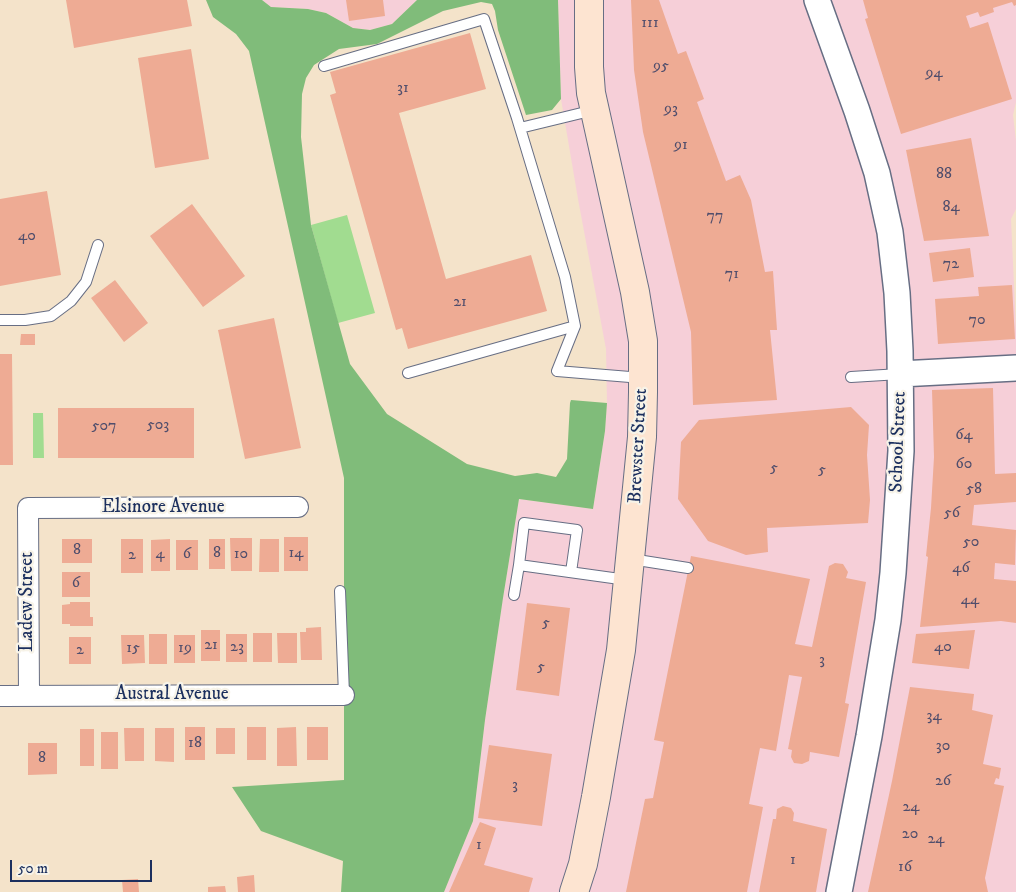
<!DOCTYPE html>
<html>
<head>
<meta charset="utf-8">
<style>
  body { margin:0 }
  #map { position:relative; width:1016px; height:892px; overflow:hidden; background:#f4e3ca; font-family:"IM FELL DW Pica",serif }
  canvas { display:block }
  .scale { position:absolute; left:10px; top:860px; width:142px; height:22px; box-sizing:border-box; border:2px solid #1b2f5e; border-top:0; padding-left:6px; font-size:15px; line-height:18px; white-space:nowrap; color:#1b2f5e; -webkit-text-stroke:4px #f7f3e8; paint-order:stroke }
</style>
</head>
<body>
<div id="map">
<canvas width="1016" height="892"></canvas>
<div class="scale">50 m</div>
</div>
<script>
const g = document.querySelector('canvas').getContext('2d');
g.lineJoin = 'round';
function paint(path, color) { g.fillStyle = color; g.fill(path, 'evenodd'); }
const shape = rows => new Path2D(rows.map(r => 'M' + r).join(''));
function stroke(path, color, width, dash) { g.strokeStyle = color; g.lineWidth = width; g.lineCap = dash ? 'butt' : 'round'; g.setLineDash(dash || []); g.stroke(path); }
function label(font, color, halo, rows, align = 'center') {
  g.font = font + ' "IM FELL DW Pica",serif'; g.lineWidth = 4.5; g.setLineDash([]); g.textBaseline = 'middle'; g.strokeStyle = halo; g.fillStyle = color; for (const [text, x, y, turn = 0] of rows) {
    g.save(); g.translate(x, y); g.rotate((+turn || 0) * Math.PI / 180); g.textAlign = isNaN(turn) ? turn : align; if (halo) g.strokeText(text, 0, 0); g.fillText(text, 0, 0); g.restore();
  }
}
const built = shape([
  [262,0,417,0,392,24,370,30,353,28,326,13,308,9,271,7],
  [558,0,1016,0,1016,102,1013,115,1016,141,1016,209,1011,219,1016,330,1016,892,444,892,473,821,485,720,503,598,519,499,593,509,605,431,607,403,606,349,578,199,561,99]
]);
const green = shape([
  [347,215,375,313,338,323,311,225],
  [33,413,43,413,44,458,33,458]
]);
const forest = shape([
  [206,0,262,0,271,7,308,9,326,13,353,28,370,30,392,24,417,0,558,0,561,99,552,110,526,115,498,30,495,11,492,4,481,2,443,11,377,44,339,49,314,65,306,78,302,94,301,137,311,225,350,364,387,414,467,464,515,476,537,473,556,477,567,459,570,403,571,400,607,403,605,431,593,509,519,499,503,598,485,720,473,821,444,892,341,892,343,861,261,831,232,787,344,780,344,478,249,51,236,34,213,17]
]);
const building = shape([
  [66,0,187,0,192,26,74,48],
  [346,0,383,0,385,16,349,21],
  [631,0,659,0,678,54,686,51,704,99,697,102,726,181,740,175,751,200,765,272,773,271,777,330,770,330,777,400,693,405,691,332,643,132,634,70],
  [863,0,1016,0,1016,5,1014,6,1012,2,993,8,994,12,980,17,978,12,966,16,970,28,988,22,1012,99,901,134,865,19,868,18],
  [470,33,486,89,399,113,446,279,531,255,547,311,408,349,402,328,396,330,330,95,336,93,330,72],
  [191,49,209,159,155,168,138,58],
  [971,138,989,236,924,241,906,150],
  [47,191,61,275,0,286,0,199],
  [192,204,245,276,203,307,150,236],
  [970,248,974,277,933,282,929,253],
  [115,280,148,323,124,342,91,298],
  [1012,285,1015,339,938,344,935,299,979,296,978,287],
  [274,318,301,448,245,459,218,330],
  [21,334,35,334,35,345,20,345],
  [0,354,12,354,13,465,0,465],
  [993,388,995,474,1016,473,1016,502,974,505,972,525,1016,530,1015,565,995,563,994,579,1016,581,1016,623,1001,621,920,627,928,557,926,556,931,508,934,457,932,390],
  [851,407,869,425,867,455,870,500,868,523,767,528,768,552,746,555,708,541,678,499,681,442,699,420],
  [58,408,194,408,194,458,58,458],
  [284,537,308,537,308,571,284,571],
  [230,538,252,538,252,571,231,571],
  [62,539,92,539,92,563,62,563],
  [121,539,143,539,143,573,121,573],
  [170,539,170,571,151,571,151,540],
  [209,539,225,539,225,569,209,569],
  [260,539,279,539,279,572,259,572],
  [176,540,198,540,198,570,176,570],
  [691,556,810,579,795,644,812,647,829,566,835,563,843,564,848,572,846,578,866,582,845,703,849,704,839,757,810,752,809,761,802,764,794,763,791,757,792,750,788,749,802,677,789,675,776,751,760,748,749,804,763,807,747,892,626,892,645,799,653,798,664,742,654,740],
  [62,572,90,572,90,597,62,597],
  [70,602,90,602,90,617,93,617,93,626,70,626,70,624,62,624,62,605,70,604],
  [527,603,570,608,559,696,516,690],
  [321,627,322,660,301,660,300,632,306,632,306,628],
  [201,630,220,630,220,661,201,661],
  [975,630,969,669,912,663,916,634],
  [253,633,272,633,272,662,253,662],
  [277,633,297,633,297,663,278,663],
  [149,634,167,634,167,664,149,664],
  [226,634,247,634,247,662,226,662],
  [121,635,144,635,145,663,122,664],
  [174,635,195,635,195,663,174,663],
  [69,637,91,637,91,664,69,664],
  [910,687,974,694,972,710,993,715,983,764,1001,768,999,779,996,778,994,784,1004,786,985,878,988,892,868,892,892,781],
  [185,727,205,727,205,760,185,760],
  [247,727,266,727,266,760,247,760],
  [296,727,297,766,277,766,277,728],
  [307,727,328,727,328,760,307,760],
  [124,728,144,728,144,761,125,761],
  [155,728,174,728,174,762,155,761],
  [216,728,235,728,235,754,216,754],
  [80,729,94,729,94,766,80,766],
  [101,732,118,732,118,769,101,769],
  [28,743,57,743,57,774,28,775],
  [489,745,552,754,542,826,478,818],
  [783,806,791,808,794,813,793,821,827,829,816,892,759,892,773,819,776,819,777,809],
  [480,822,496,828,484,865,533,878,529,892,449,892],
  [254,875,255,892,238,892,237,877],
  [138,879,139,892,123,892,122,880],
  [225,886,226,892,208,892,208,887]
]);
const service = shape([
  [324,66,484,19,517,118,565,277,575,326,557,371,642,378],
  [520,128,594,110],
  [0,320,25,320,51,316,71,301,86,282,98,245],
  [408,373,575,326],
  [851,377,900,374],
  [631,559,688,568],
  [571,572,577,530,524,523,519,565,627,580],
  [340,591,344,695],
  [514,595,519,565]
]);
const minor = shape([
  [0,696,344,695],
  [29,696,28,508,298,507]
]);
const tertiary = shape([
  [817,0,857,111,877,173,890,232,897,293,900,351,901,451,893,573,888,620,869,736,839,892],
  [900,374,1016,368]
]);
const secondary = shape([
  [574,892,583,864,596,797,621,650,642,437,643,392,643,341,635,292,591,93,589,67,589,0]
]);
const numberNames = [
  ["111",650,24],
  ["95",661,67],
  ["94",934,74],
  ["31",403,89],
  ["93",671,110],
  ["91",681,146],
  ["88",944,175],
  ["84",951,208],
  ["77",715,217],
  ["40",27,237],
  ["72",951,265],
  ["71",732,275],
  ["21",460,303],
  ["70",977,321],
  ["503",158,426],
  ["507",104,427],
  ["64",964,436],
  ["60",964,465],
  ["5",774,469],
  ["5",822,471],
  ["58",974,490],
  ["56",952,514],
  ["50",971,543],
  ["8",77,551],
  ["8",217,554],
  ["14",296,554],
  ["4",160,555],
  ["6",187,555],
  ["10",241,555],
  ["2",132,556],
  ["46",961,569],
  ["6",76,584],
  ["44",970,601],
  ["5",546,624],
  ["21",211,646],
  ["23",237,648],
  ["40",943,648],
  ["15",133,649],
  ["19",185,649],
  ["2",80,651],
  ["3",822,661],
  ["5",541,668],
  ["34",934,717],
  ["18",195,744],
  ["30",943,747],
  ["8",42,759],
  ["26",943,782],
  ["3",515,786],
  ["24",911,808],
  ["20",910,835],
  ["24",936,840],
  ["1",479,846],
  ["1",793,861],
  ["16",905,868]
];
const streetNames = [
  ["School Street",899,442,-88],
  ["Brewster Street",639,446,-87],
  ["Elsinore Avenue",163,508],
  ["Ladew Street",28,602,-90],
  ["Austral Avenue",172,695]
];
paint(built, '#f6cfd8');
paint(green, '#a1dc90');
paint(forest, '#80bc7a');
paint(building, '#eeab94');
stroke(service, '#676e84', 12);
stroke(minor, '#676e84', 22);
stroke(tertiary, '#676e84', 28);
stroke(secondary, '#676e84', 30);
stroke(service, '#fff', 10);
stroke(minor, '#fff', 20);
stroke(tertiary, '#fff', 25);
stroke(secondary, '#fde4d1', 28);
label('16px', '#504e6c', null, numberNames);
label('19px', '#1b2f5e', '#f7f3e8', streetNames);
</script>
</body>
</html>
